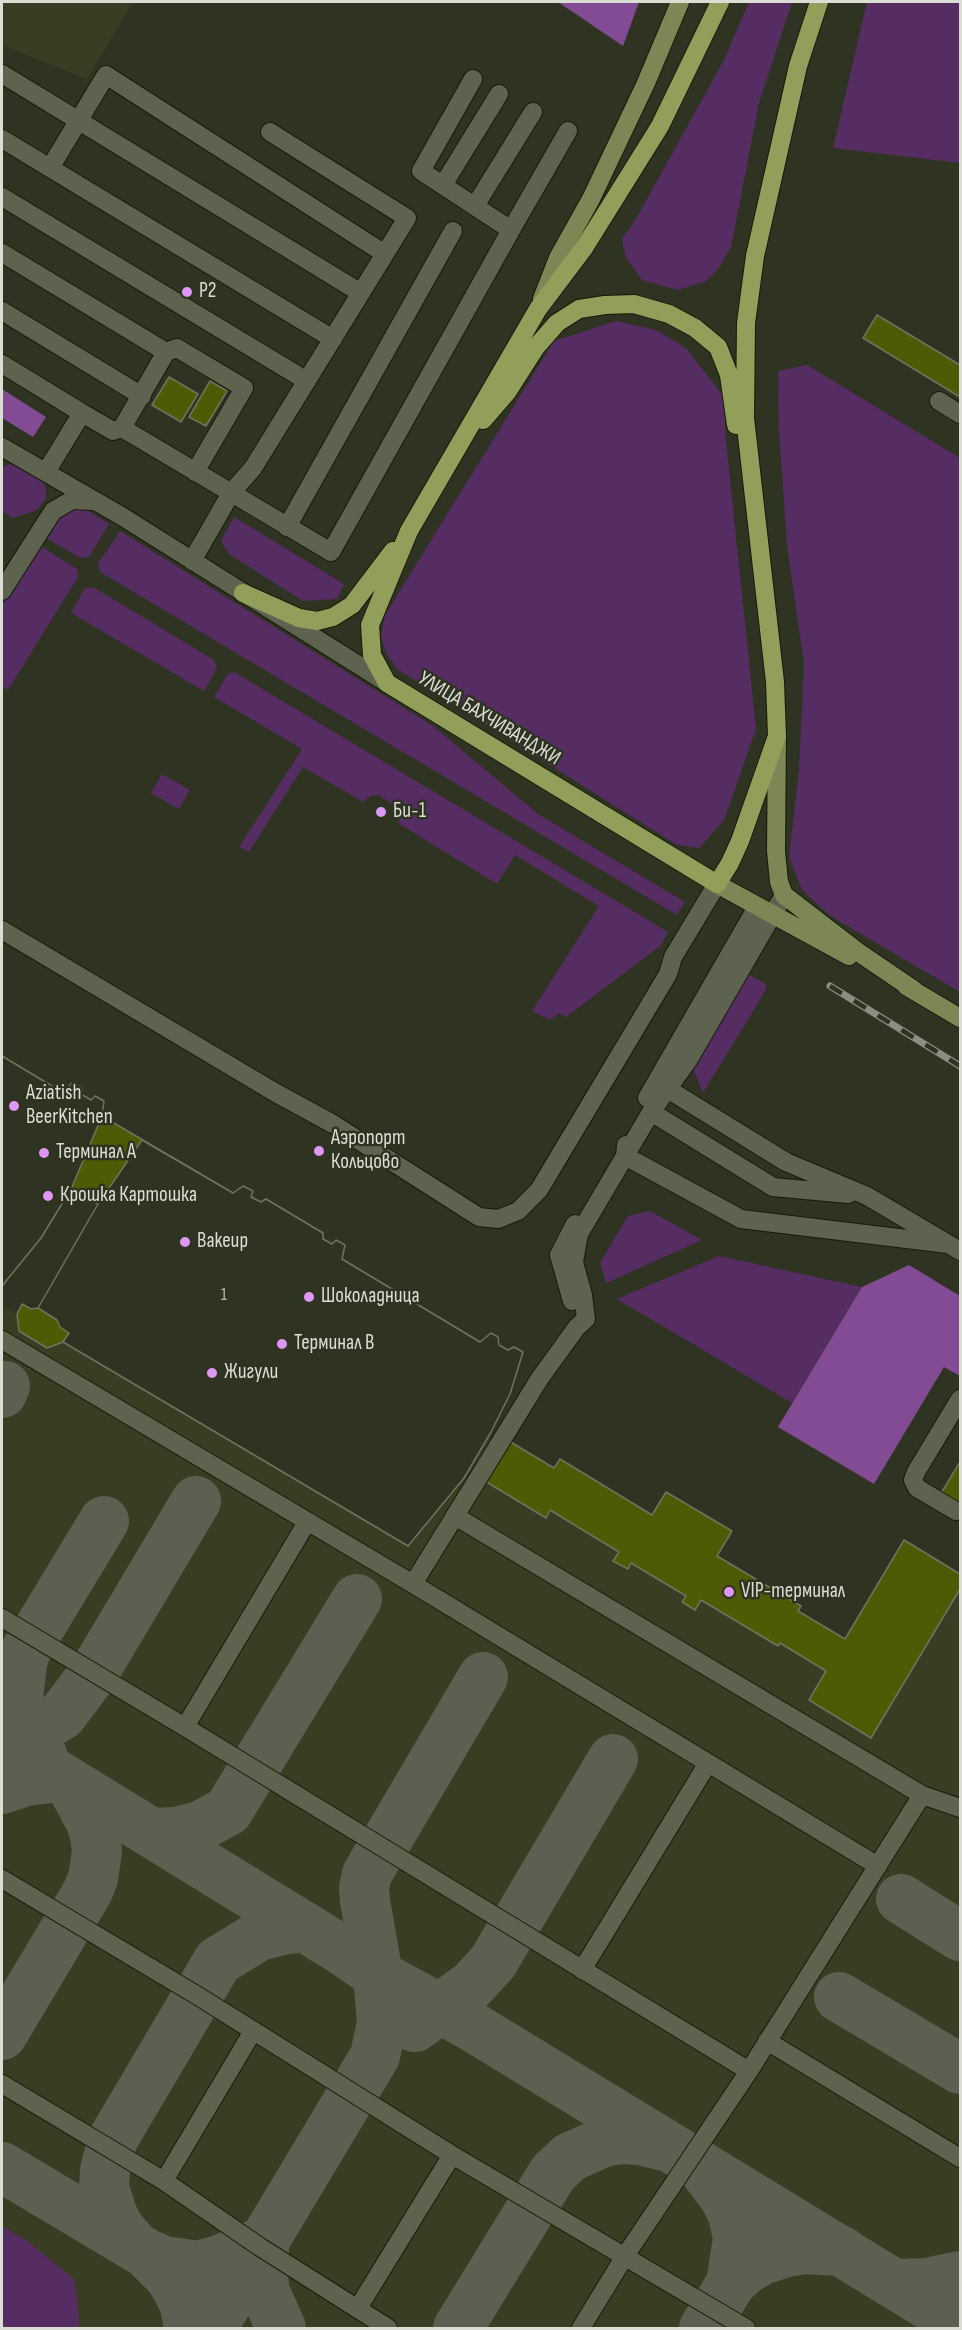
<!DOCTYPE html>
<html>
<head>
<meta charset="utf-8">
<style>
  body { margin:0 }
  #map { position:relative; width:962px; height:2330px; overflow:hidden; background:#2f3321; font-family:"Sofia Sans Condensed",sans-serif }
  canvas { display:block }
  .frame { position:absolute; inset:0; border:3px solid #dbded3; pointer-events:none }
</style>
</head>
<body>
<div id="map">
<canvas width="962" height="2330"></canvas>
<div class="frame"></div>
</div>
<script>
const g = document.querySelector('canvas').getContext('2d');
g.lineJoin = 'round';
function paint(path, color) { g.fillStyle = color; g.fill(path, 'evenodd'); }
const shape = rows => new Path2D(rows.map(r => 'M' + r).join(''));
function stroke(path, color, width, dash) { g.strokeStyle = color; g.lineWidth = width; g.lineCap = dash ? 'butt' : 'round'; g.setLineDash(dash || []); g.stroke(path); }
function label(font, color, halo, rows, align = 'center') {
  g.font = font + ' "Sofia Sans Condensed",sans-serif'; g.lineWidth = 5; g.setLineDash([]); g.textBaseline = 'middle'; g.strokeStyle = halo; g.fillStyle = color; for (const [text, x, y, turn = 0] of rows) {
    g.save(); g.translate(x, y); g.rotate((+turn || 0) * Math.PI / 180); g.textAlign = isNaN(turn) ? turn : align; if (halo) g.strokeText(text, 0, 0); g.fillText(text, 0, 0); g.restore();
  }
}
const built = shape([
  [2,2,133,2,87,79,2,45],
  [2,1306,17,1314,47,1348,63,1342,408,1545,464,1478,488,1438,504,1449,485,1481,545,1518,550,1510,619,1552,614,1561,627,1569,631,1563,686,1596,682,1603,694,1610,701,1600,777,1646,780,1643,826,1671,809,1700,871,1738,960,1589,960,2328,2,2328]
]);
const green = shape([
  [749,2,792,2,759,103,731,247,719,268,706,281,678,290,642,280,626,257,622,239,637,217,724,60],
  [867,2,960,2,960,163,833,148],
  [616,321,656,330,686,348,724,397,726,441,756,729,724,820,699,848,677,845,397,669,386,653,381,636,385,615,554,341],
  [807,365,960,458,960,992,829,915,802,890,789,857,799,771,804,664,787,546,779,430,778,371],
  [10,464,42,480,46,489,46,498,37,510,13,518,2,511,2,467],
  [77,507,88,511,109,524,89,557,81,558,44,537,55,519],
  [234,517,344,584,337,599,303,601,229,554,221,541],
  [120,531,433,726,538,814,685,902,677,915,100,572,98,564],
  [39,545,77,569,78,577,8,690,2,687,2,605],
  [93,587,214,660,217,668,204,691,71,613,85,588],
  [234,672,668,932,660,946,566,1017,559,1013,550,1020,532,1011,599,906,515,855,497,884,398,823,402,814,400,809,378,795,370,796,363,802,303,767,249,852,239,847,302,749,214,697,228,674],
  [162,774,190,790,179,809,151,793],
  [746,973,766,984,766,990,703,1093,694,1071,695,1058],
  [650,1211,702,1240,606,1283,600,1263,628,1216],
  [719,1256,862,1287,792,1403,617,1299],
  [2,2226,28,2242,74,2279,80,2328,2,2328]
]);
const forest = shape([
  [558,2,639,2,623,46],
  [2,389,46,417,33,437,2,418],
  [909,1265,960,1296,960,1376,944,1367,874,1484,778,1427,862,1287]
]);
const taxiway = shape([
  [2,1393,5,1386],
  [2,1730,11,1732,43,1726,62,1715,93,1674,196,1501],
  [2,1741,342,1950,378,1975,468,2024,960,2324],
  [43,1757,25,1728,18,1699,22,1663,26,1650,104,1521],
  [2,1789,26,1781,60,1777],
  [152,1833,176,1832,200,1826,228,1811,357,1599],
  [901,1899,960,1936],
  [839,1997,960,2069],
  [415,2027,472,1985,493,1962,613,1759],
  [2,2035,88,1891,93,1878,97,1852,95,1835,90,1820,70,1783],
  [2,2167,146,2253,164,2261,198,2266,219,2260,264,2241,263,2277,265,2292,281,2328],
  [704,2170,725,2198,733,2215,738,2238,731,2283,704,2328],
  [135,2246,120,2229,113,2216,104,2188,105,2170,113,2139,218,1961,259,1936,282,1930,305,1927],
  [146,2253,169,2276,178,2291,185,2306,189,2328],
  [731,2283,745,2270,762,2260,786,2252,804,2249,842,2251],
  [896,2284,927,2283,960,2276],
  [212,2328,375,2056,382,2023,378,1975,365,1901,364,1888,367,1874,483,1677],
  [458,2328,553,2173,570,2157,604,2142,621,2139,640,2140,664,2146]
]);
const building = shape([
  [877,315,960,365,960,397,863,338,877,315],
  [169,377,198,394,181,422,152,405,169,377],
  [210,381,227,391,206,426,189,417,210,381],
  [2,1056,62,1092,72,1083,82,1088,81,1094,91,1100,95,1096,104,1101,102,1116,71,1189,41,1238,2,1286,2,1056],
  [2,1056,62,1092,72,1083,82,1088,81,1094,91,1100,95,1096,104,1101,102,1116,233,1193,243,1186,253,1191,251,1197,261,1202,266,1199,323,1233,323,1239,332,1244,336,1240,345,1245,342,1259,480,1342,491,1333,498,1337,499,1345,508,1350,514,1347,523,1352,510,1394,491,1432,464,1478,408,1546,63,1342,47,1348,19,1331,17,1314,22,1304,31,1309,38,1308,98,1204,71,1189,41,1238,2,1286,2,1056],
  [142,1140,233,1193,243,1186,253,1191,251,1197,261,1202,266,1199,323,1233,323,1239,332,1244,336,1240,345,1245,342,1259,480,1342,491,1333,498,1337,499,1345,508,1350,514,1347,523,1352,510,1394,491,1432,464,1478,408,1546,63,1342,69,1333,60,1327,57,1320,38,1308,98,1204,142,1140],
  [509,1441,554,1468,560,1459,652,1515,666,1492,732,1531,717,1556,801,1606,798,1611,845,1639,904,1540,960,1574,960,1589,871,1738,809,1700,826,1671,780,1643,778,1646,701,1600,695,1610,682,1602,686,1596,631,1563,628,1569,613,1561,619,1552,550,1510,546,1518,485,1481,509,1441],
  [960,1462,960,1507,940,1495,960,1462]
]);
const minor = shape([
  [2,74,361,293],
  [2,139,333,339],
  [50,168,106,75,385,254],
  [443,185,499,94],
  [2,197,307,381],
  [475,206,533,112],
  [511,230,568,131],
  [2,253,166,352],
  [2,311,142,396],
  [2,364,82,413],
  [939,401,960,414],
  [122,428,331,552,511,230,421,171,473,79],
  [2,447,123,517,387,683],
  [46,472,82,413,113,431,122,428,166,352,177,348,244,388,195,472],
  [287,527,453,231],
  [192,561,231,493,253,468,407,218,270,132],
  [2,591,53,511,72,500,92,501],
  [2,930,276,1093,333,1124,479,1217,498,1219,518,1211,539,1190,668,974,673,957,717,884],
  [666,1088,786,1162,867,1196,960,1251],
  [647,1098,757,907],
  [651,1112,773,1187,848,1194],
  [626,1145,625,1156,741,1219,948,1244],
  [572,1301,559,1255,575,1224],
  [2,1340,413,1584,878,1866],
  [956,1511,917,1488,913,1480,916,1472,960,1399],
  [455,1516,922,1795,749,2071,625,2256,581,2328],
  [413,1584,540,1378,577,1327,586,1319,583,1295,574,1262,579,1234,651,1112,689,1059,784,895],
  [2,1618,185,1727,749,2071],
  [185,1727,307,1522],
  [922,1795,960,1808],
  [2,1879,198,1996,452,2155,746,2328],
  [582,1970,708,1763],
  [767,2041,960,2158],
  [2,2084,164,2181,260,2247,388,2328],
  [164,2181,253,2031],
  [358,2308,452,2155]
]);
const major = shape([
  [542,299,558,258,591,199,646,83,680,2],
  [777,736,776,851,779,882,784,895,858,952,914,990],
  [717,884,849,956],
  [906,986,960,1018]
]);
const highway = shape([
  [720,2,660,126,584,248,538,309,409,531,370,625,372,655,387,683,717,884,730,863,740,841,777,736,775,682,745,418,746,323,755,256,798,66,819,2],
  [483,420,508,391,536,347,557,323,579,309,605,305,634,304,669,314,695,328,718,347,729,375,736,425],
  [243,593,299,618,317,621,333,617,352,605,393,551]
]);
const rail = shape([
  [830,986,960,1066]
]);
const markers = [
  [187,292,6,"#de98f3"],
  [381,812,6,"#de98f3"],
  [14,1106,6,"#de98f3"],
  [319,1151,6,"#de98f3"],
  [44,1153,6,"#de98f3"],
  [48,1196,6,"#de98f3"],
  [185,1242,6,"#de98f3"],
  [309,1297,6,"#de98f3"],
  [282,1344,6,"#de98f3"],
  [212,1373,6,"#de98f3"],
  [729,1592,6,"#de98f3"]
];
const numberNames = [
  ["1",224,1295]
];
const poiNames = [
  ["P2",199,292],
  ["Би-1",393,812],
  ["Aziatish",26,1094],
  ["BeerKitchen",26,1118],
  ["Аэропорт",331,1139],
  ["Кольцово",331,1163],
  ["Терминал А",56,1153],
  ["Крошка Картошка",60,1196],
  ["Bakeup",197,1242],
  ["Шоколадница",321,1297],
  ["Терминал B",294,1344],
  ["Жигули",224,1373],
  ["VIP-терминал",741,1592]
];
const streetNames = [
  ["УЛИЦА БАХЧИВАНДЖИ",489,719,31]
];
paint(built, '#383d24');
paint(green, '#562d63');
paint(forest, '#834b94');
stroke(taxiway, '#5d6050', 50);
paint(building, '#4f5b04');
stroke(building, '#6f7460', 1.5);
stroke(minor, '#171a09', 20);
stroke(major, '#171a09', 20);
stroke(highway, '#171a09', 20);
stroke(minor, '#5e634f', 18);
stroke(major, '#7d8756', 18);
stroke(highway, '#929f5b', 18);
stroke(rail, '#8b8e80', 7);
stroke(rail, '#2f3321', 4.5, [14]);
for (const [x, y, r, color] of markers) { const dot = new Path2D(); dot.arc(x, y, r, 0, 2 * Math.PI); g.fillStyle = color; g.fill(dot); stroke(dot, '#2f3321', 2); }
label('18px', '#b8bd9f', null, numberNames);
label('21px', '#dbded3', '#2f3321', poiNames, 'left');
label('21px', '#dbded3', '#2f3321', streetNames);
</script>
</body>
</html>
